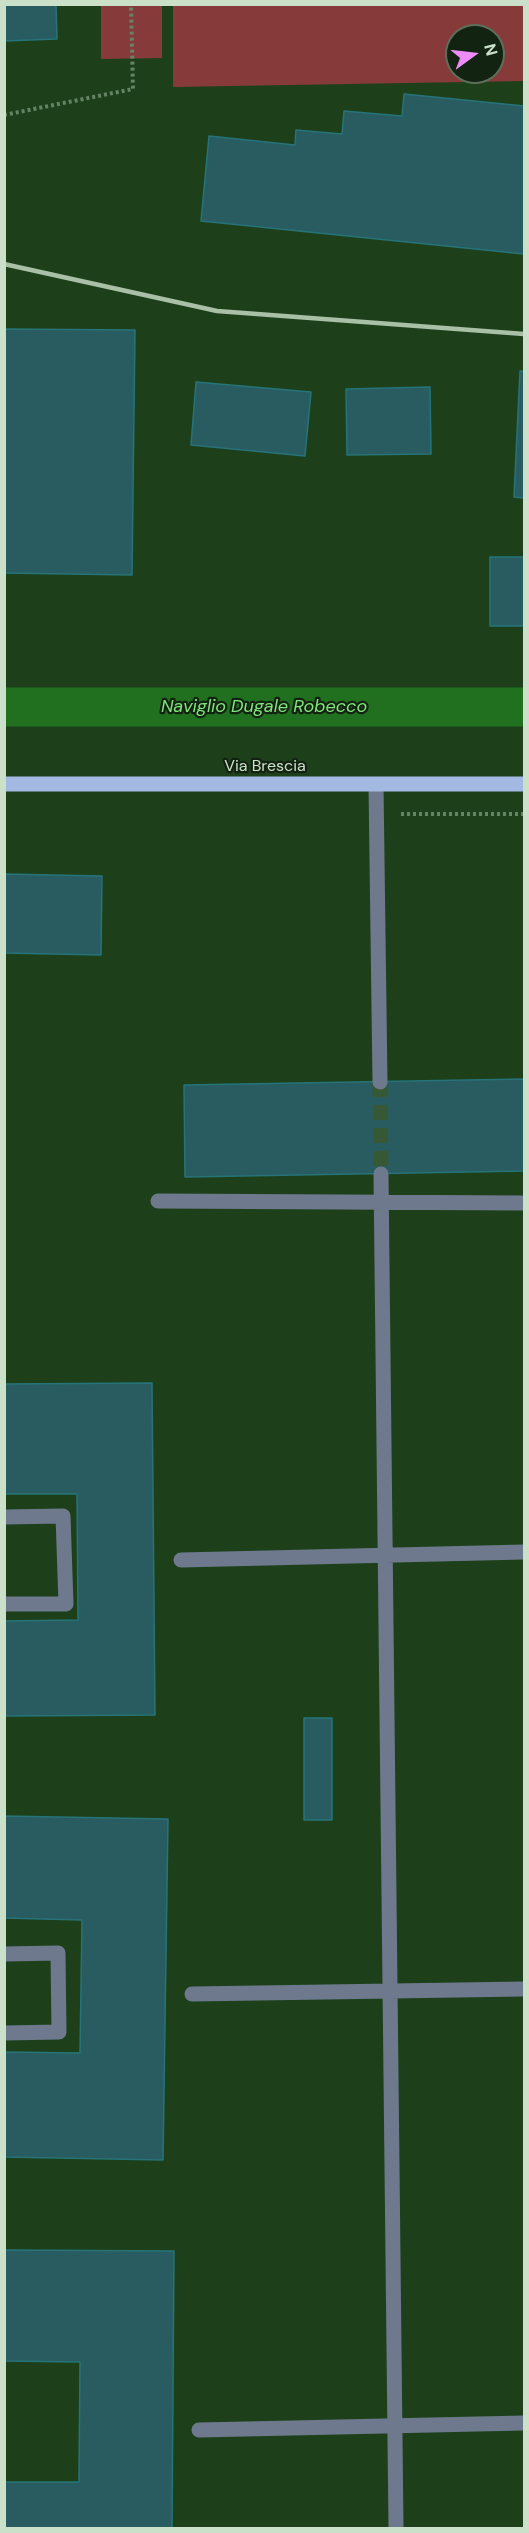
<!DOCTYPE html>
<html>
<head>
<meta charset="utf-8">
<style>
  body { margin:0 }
  #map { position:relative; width:529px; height:2533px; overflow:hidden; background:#1d401b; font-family:"DM Sans",sans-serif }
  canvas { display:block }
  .frame { position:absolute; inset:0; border:6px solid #cbe0c9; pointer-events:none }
  .north { position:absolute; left:445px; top:24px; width:60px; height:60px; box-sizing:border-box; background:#132312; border:2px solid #5d6f5b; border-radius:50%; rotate:75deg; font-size:16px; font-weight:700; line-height:24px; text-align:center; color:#cbe0c9 }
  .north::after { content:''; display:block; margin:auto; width:21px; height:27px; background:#ed8cf9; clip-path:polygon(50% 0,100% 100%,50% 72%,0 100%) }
</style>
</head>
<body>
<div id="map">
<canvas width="529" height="2533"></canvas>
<div class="frame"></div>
<div class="north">N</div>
</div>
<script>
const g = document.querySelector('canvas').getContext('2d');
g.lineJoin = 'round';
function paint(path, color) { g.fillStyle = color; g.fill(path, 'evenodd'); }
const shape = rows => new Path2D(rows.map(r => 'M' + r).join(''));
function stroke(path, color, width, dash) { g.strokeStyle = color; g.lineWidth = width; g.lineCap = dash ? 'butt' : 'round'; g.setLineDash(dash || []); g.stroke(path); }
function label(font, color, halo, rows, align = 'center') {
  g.font = font + ' "DM Sans",sans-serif'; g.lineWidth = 4.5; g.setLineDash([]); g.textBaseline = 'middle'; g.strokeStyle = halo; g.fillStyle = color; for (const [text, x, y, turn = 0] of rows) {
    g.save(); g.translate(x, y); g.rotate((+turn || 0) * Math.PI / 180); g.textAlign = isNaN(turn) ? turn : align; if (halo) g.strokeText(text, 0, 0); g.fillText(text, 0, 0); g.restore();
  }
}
const green = shape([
  [101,5,162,5,162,58,101,59],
  [173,5,524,5,524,81,173,87],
  [457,36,493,36,493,72,457,72]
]);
const canal = shape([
  [4,707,524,707]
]);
const building = shape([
  [4,4,56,4,57,39,4,41,4,4],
  [404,94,524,106,524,254,201,221,209,136,295,145,296,130,342,134,344,111,402,116,404,94],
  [4,329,135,330,132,575,4,573,4,329],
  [520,371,524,371,524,498,514,497,520,371],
  [196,382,311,392,305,456,191,445,196,382],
  [430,387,431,454,347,455,346,389,430,387],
  [490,557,524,557,524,626,490,626,490,557],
  [4,874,102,876,101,955,4,953,4,874],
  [524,1079,524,1171,185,1177,184,1085,524,1079],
  [152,1383,155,1715,4,1716,4,1621,78,1620,77,1494,4,1494,4,1384,152,1383],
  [304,1718,332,1718,332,1820,304,1820,304,1718],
  [4,1816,168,1819,163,2160,4,2157,4,2052,80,2053,82,1920,4,1918,4,1816],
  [4,2250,174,2251,172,2528,4,2528,4,2482,79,2482,80,2362,4,2361,4,2250]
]);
const minorTunnel = shape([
  [380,1082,381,1174]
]);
const path = shape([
  [4,115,133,89,131,4],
  [401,814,524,814]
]);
const minor = shape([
  [376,785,380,1082],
  [381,1174,396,2528],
  [158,1201,524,1203],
  [4,1517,63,1516,66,1604,4,1604],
  [181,1560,524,1552],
  [4,1954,58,1953,59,2032,4,2033],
  [192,1994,524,1989],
  [199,2430,524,2423]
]);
const major = shape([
  [4,784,524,784]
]);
const rail = shape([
  [4,264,217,311,524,334]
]);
const streetNames = [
  ["Via Brescia",265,767]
];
const waterNames = [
  ["Naviglio Dugale Robecco",264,707]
];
paint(green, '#873a3a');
stroke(canal, '#217020', 39);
paint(building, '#285c60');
stroke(building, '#26747a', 1.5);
stroke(minorTunnel, '#375835', 15, [15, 8]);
stroke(path, '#668364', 4, [3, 3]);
stroke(minor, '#6e798d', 15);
stroke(major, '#a3b9e2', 15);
stroke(rail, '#a9c0a7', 4.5);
label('16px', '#cbe0c9', '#132312', streetNames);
label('italic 18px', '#81e37c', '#132312', waterNames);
</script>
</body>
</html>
